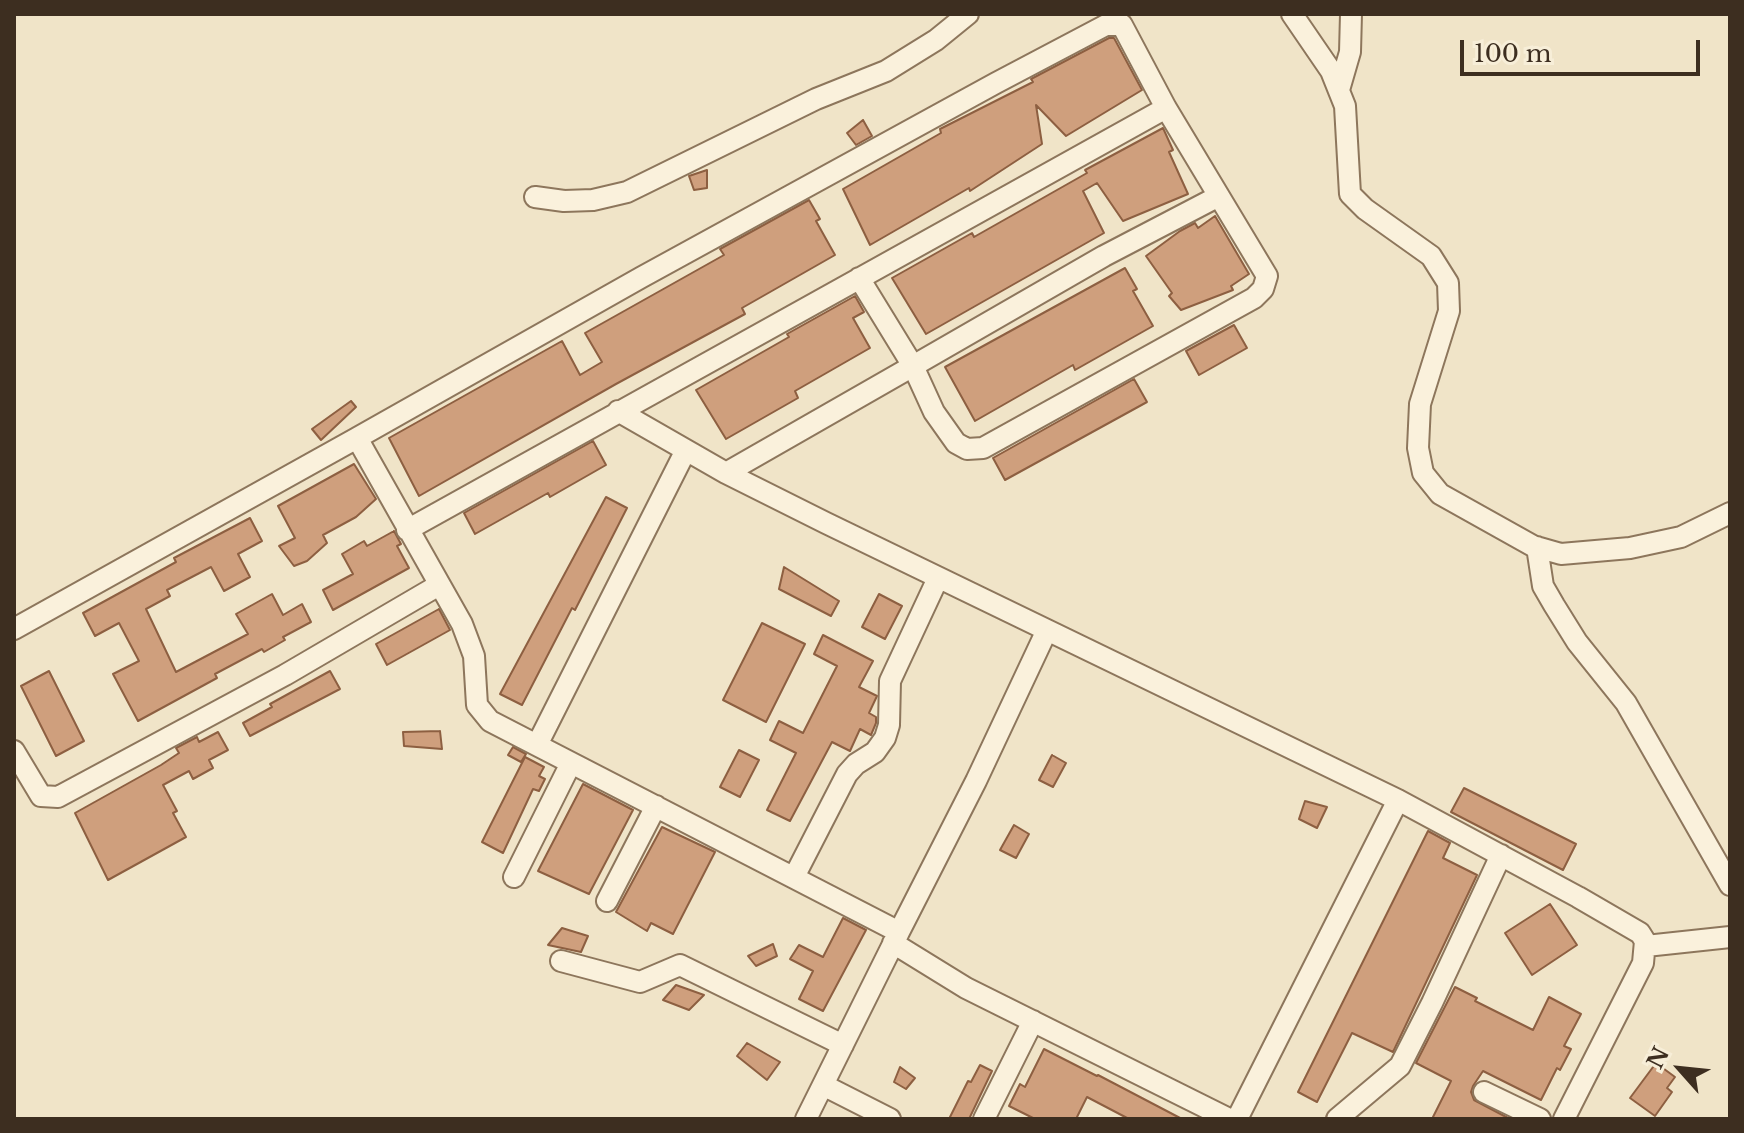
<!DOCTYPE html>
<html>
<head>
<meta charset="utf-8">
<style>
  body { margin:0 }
  #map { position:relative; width:1744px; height:1133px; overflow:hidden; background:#f0e4c8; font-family:"Libre Baskerville",serif }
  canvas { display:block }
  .frame { position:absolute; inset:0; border:16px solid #3d2e20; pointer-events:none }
  .north { position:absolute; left:1640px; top:1029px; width:80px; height:80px; -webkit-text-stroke:6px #f7eed8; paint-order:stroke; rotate:297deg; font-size:22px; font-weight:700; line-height:32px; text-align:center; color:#3d2e20 }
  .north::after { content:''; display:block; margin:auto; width:28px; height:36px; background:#3d2e20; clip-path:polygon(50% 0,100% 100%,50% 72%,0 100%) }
  .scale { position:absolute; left:1460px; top:40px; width:240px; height:36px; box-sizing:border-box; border:4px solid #3d2e20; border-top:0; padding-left:10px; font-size:24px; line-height:28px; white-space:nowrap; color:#3d2e20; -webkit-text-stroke:6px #f7eed8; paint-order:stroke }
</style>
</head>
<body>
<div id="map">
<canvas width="1744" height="1133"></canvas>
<div class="frame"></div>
<div class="north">N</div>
<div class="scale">100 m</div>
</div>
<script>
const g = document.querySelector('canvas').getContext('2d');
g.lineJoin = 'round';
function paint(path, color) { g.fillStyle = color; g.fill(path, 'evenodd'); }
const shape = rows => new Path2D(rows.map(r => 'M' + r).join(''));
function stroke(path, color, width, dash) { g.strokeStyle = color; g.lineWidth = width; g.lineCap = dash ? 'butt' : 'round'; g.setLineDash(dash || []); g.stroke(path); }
const building = shape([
  [1109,38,1114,38,1142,90,1066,136,1036,105,1042,144,970,191,969,188,870,245,843,189,941,133,940,129,1033,82,1031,79,1109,38],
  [863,120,872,136,856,145,847,133,863,120],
  [1163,128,1173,150,1169,152,1188,194,1123,221,1097,183,1083,191,1104,233,926,334,892,278,972,233,974,237,1087,173,1085,170,1163,128],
  [707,170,707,188,694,190,689,176,707,170],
  [809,200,820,219,816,221,835,255,742,308,745,314,616,384,419,496,389,438,562,341,580,375,602,362,585,333,724,255,720,249,809,200],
  [1215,216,1249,274,1231,286,1233,290,1181,310,1169,296,1172,293,1146,256,1180,231,1195,223,1198,228,1215,216],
  [1125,268,1137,289,1133,291,1153,326,1075,370,1073,365,975,421,945,367,1125,268],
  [855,296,864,312,853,318,870,348,795,391,798,398,726,439,696,390,789,337,787,334,855,296],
  [1234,325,1247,348,1199,375,1186,351,1234,325],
  [1134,379,1147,402,1005,480,993,458,1134,379],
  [351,401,356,407,321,440,312,429,351,401],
  [593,441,606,465,550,497,548,493,475,534,464,513,593,441],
  [354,464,376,499,356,517,323,535,327,543,307,561,294,566,279,546,295,538,278,506,354,464],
  [606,497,627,508,575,610,572,608,522,705,500,694,606,497],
  [250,518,262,541,238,554,250,577,224,591,211,567,167,590,170,596,146,609,176,672,248,634,236,614,272,594,283,615,302,604,311,622,283,637,285,640,264,652,262,649,215,674,217,678,138,721,113,674,139,661,119,623,95,636,83,613,176,562,174,558,250,518],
  [394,531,401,544,397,546,409,568,333,610,323,590,353,574,342,554,364,541,367,546,394,531],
  [784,567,839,601,831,616,779,589,784,567],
  [879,594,902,606,885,639,862,627,879,594],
  [439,609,450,630,387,665,376,644,439,609],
  [762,623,805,644,766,722,723,700,762,623],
  [823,635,873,661,859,687,877,696,869,713,876,717,876,723,871,735,860,729,850,751,832,742,790,821,767,810,796,753,770,740,779,721,803,733,837,666,814,654,823,635],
  [49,671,84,741,56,756,21,686,49,671],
  [330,671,340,689,250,736,243,723,272,707,270,704,330,671],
  [440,731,442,749,404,746,403,732,440,731],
  [218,732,228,750,209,760,213,768,193,779,189,771,163,785,177,811,173,813,186,837,108,880,75,813,161,765,179,753,176,748,197,737,199,742,218,732],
  [513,747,526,754,521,762,508,755,513,747],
  [739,750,759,760,740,797,720,787,739,750],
  [1052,755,1066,763,1053,787,1039,780,1052,755],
  [525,757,544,767,539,776,545,779,539,791,533,789,503,853,482,842,525,757],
  [583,784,633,810,589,894,538,871,583,784],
  [1464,788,1576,844,1563,870,1451,812,1464,788],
  [1305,801,1327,807,1317,828,1299,819,1305,801],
  [1014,825,1029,834,1016,858,1000,850,1014,825],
  [662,827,715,852,673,934,651,923,647,931,616,912,662,827],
  [1428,831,1450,843,1443,858,1477,875,1393,1052,1352,1033,1317,1102,1298,1092,1428,831],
  [1550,904,1577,945,1532,975,1505,933,1550,904],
  [843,918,866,930,823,1011,799,999,813,971,790,959,799,945,823,957,843,918],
  [562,928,588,936,581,952,548,945,562,928],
  [773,944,777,956,756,966,748,956,773,944],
  [676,985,704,995,689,1010,663,1000,676,985],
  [1455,987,1477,998,1475,1001,1533,1030,1549,997,1581,1014,1564,1046,1571,1049,1560,1070,1557,1068,1541,1100,1483,1071,1473,1086,1471,1092,1474,1100,1510,1119,1432,1119,1451,1081,1416,1063,1455,987],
  [747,1043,780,1062,767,1080,737,1056,747,1043],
  [1044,1049,1097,1076,1098,1075,1182,1119,1129,1119,1087,1097,1076,1119,1035,1119,1009,1106,1020,1084,1025,1087,1044,1049],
  [1656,1063,1675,1077,1667,1088,1672,1092,1655,1116,1630,1098,1656,1063],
  [980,1065,992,1071,969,1119,949,1119,968,1081,971,1082,980,1065],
  [900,1067,915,1078,906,1089,894,1082,900,1067]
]);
const minor = shape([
  [1292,14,1331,71,1345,106,1350,194,1365,209,1431,256,1448,283,1449,311,1420,404,1418,448,1423,473,1440,494,1533,546,1561,554,1630,548,1681,537,1730,513],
  [1339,90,1350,52,1351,14],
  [535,197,564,201,593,200,627,192,816,99,886,71,936,40,968,14],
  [859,278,913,366,1104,256,1219,196],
  [618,411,726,473,826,523,1398,800,1578,897,1640,933,1645,941,1643,963,1564,1119],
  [726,473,913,366,934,412,956,443,967,449,983,448,1254,298,1263,289,1267,276,1166,108,1122,25,1106,25,996,83,642,277,357,438,462,624,474,656,477,705,490,721,899,932,806,1119],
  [407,530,1166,108],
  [1537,547,1543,586,1554,605,1577,642,1626,703,1730,885],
  [14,629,357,438],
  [537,745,686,450],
  [14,751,41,796,58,797,285,675,439,585],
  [514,877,571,763],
  [794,877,847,774,856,764,875,752,885,738,889,725,890,681,938,578],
  [607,901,656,806],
  [899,932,976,781,1047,630],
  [893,943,966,988,1229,1119],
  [1646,946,1730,937],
  [561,961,640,982,680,965,843,1045],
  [823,1085,890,1119],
  [1484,1092,1540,1119],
  [984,1119,1033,1021],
  [1237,1119,1398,800],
  [1337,1119,1400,1066,1432,1003,1501,855]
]);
paint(building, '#cf9f7d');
stroke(building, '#8d5f41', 2);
stroke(minor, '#8d765c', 24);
stroke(minor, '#faf1dc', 20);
</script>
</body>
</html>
